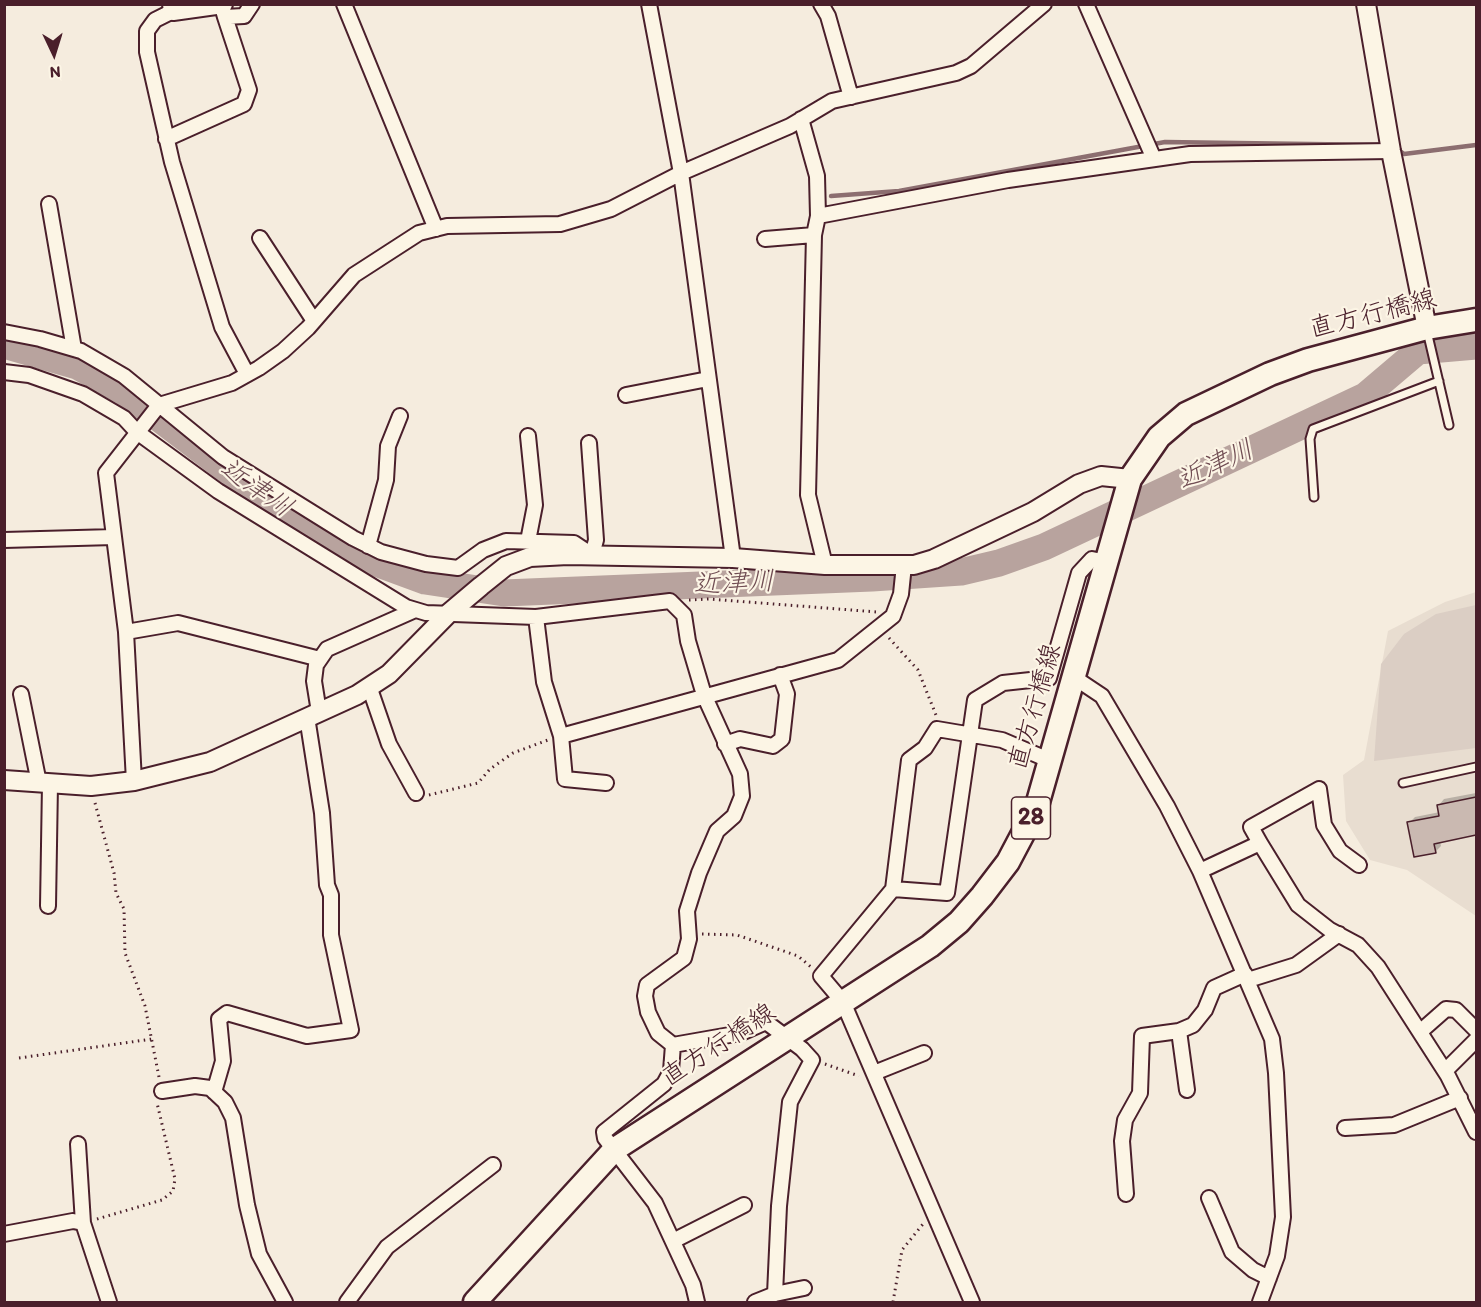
<!DOCTYPE html>
<html>
<head>
<meta charset="utf-8">
<style>
  body { margin:0 }
  #map { position:relative; width:1481px; height:1307px; overflow:hidden; background:#f5ecde; font-family:Itim,sans-serif }
  canvas { display:block }
  .frame { position:absolute; inset:0; border:6px solid #4a1f2b; pointer-events:none }
  .north { position:absolute; left:24px; top:24px; width:60px; height:60px; -webkit-text-stroke:4px #fcf5e5; paint-order:stroke; rotate:176deg; font-size:16px; font-weight:700; line-height:24px; text-align:center; color:#4a1f2b }
  .north::after { content:''; display:block; margin:auto; width:21px; height:27px; background:#4a1f2b; clip-path:polygon(50% 0,100% 100%,50% 72%,0 100%) }
</style>
</head>
<body>
<div id="map">
<canvas width="1481" height="1307"></canvas>
<div class="frame"></div>
<div class="north">N</div>
</div>
<script>
const g = document.querySelector('canvas').getContext('2d');
g.lineJoin = 'round';
function paint(path, color) { g.fillStyle = color; g.fill(path, 'evenodd'); }
const shape = rows => new Path2D(rows.map(r => 'M' + r).join(''));
function stroke(path, color, width, dash) { g.strokeStyle = color; g.lineWidth = width; g.lineCap = dash ? 'butt' : 'round'; g.setLineDash(dash || []); g.stroke(path); }
function label(font, color, halo, rows, align = 'center') {
  g.font = font + ' Itim,"Klee One",sans-serif'; g.lineWidth = 4.5; g.setLineDash([]); g.textBaseline = 'middle'; g.strokeStyle = halo; g.fillStyle = color; for (const [text, x, y, turn = 0] of rows) {
    g.save(); g.translate(x, y); g.rotate((+turn || 0) * Math.PI / 180); g.textAlign = isNaN(turn) ? turn : align; if (halo) g.strokeText(text, 0, 0); g.fillText(text, 0, 0); g.restore();
  }
}
const built = shape([
  [1476,592,1476,916,1407,870,1370,860,1346,821,1343,775,1364,760,1388,631,1445,602]
]);
const green = shape([
  [1476,605,1476,748,1374,761,1381,664,1404,634,1436,614]
]);
const shadow = shape([
  [1476,793,1476,834,1440,841,1441,846,1435,852,1409,823,1415,817,1440,812,1439,805,1444,799]
]);
const stream = shape([
  [1396,148,1404,154,1476,145],
  [831,196,899,191,1165,142,1382,145]
]);
const river = shape([
  [4,345,77,366,124,392,252,489,349,553,425,581,504,593,872,578,961,572,999,563,1044,547,1365,396,1418,351,1476,346]
]);
const building = shape([
  [1476,797,1476,835,1434,844,1436,853,1414,857,1407,822,1439,816,1437,805,1476,797]
]);
const path = shape([
  [689,600,709,599,877,612],
  [889,638,918,670,936,715],
  [429,795,478,783,490,769,513,753,548,740],
  [95,803,114,873,116,893,124,909,125,953,145,1006,159,1077],
  [702,934,737,935,798,956,811,967],
  [19,1058,152,1039],
  [825,1064,859,1076],
  [97,1219,162,1200,173,1191,175,1179,157,1103],
  [893,1302,902,1250,923,1224]
]);
const service = shape([
  [1427,331,1449,425],
  [1314,497,1310,439,1313,429,1439,381],
  [1403,783,1476,767]
]);
const minor = shape([
  [344,4,436,229],
  [649,4,681,173,733,558],
  [821,4,828,16,851,97],
  [1086,4,1154,159],
  [223,10,225,17,244,16,252,4],
  [173,11,155,20,147,31,147,52,172,162,222,327,247,374],
  [801,119,817,176,818,216],
  [166,139,244,104,249,90,225,17],
  [49,204,74,349],
  [260,238,314,321],
  [765,239,814,235],
  [4,332,40,339,81,351,124,376,223,457,353,538,381,552,426,564,458,568,483,550,506,541,574,543,592,555,596,540,589,443],
  [4,372,29,375,83,394,124,418,137,432,218,491,406,607,426,613,536,617,670,601,684,615,688,641,704,695,740,774,742,796,734,816,717,831,699,873,687,911,689,939,684,958,647,985,645,996,648,1012,658,1033,673,1045,741,1033,766,1022,802,1049,812,1060,790,1102,779,1206,775,1294],
  [626,395,708,379],
  [4,540,114,537],
  [528,541,535,505,528,436],
  [368,546,386,480,388,446,400,416],
  [825,565,808,495,814,235,818,216,1008,180,1190,154,1391,151],
  [536,617,544,682,561,736,838,660,893,616,901,594,904,565],
  [126,632,178,623,320,659],
  [1075,678,1102,696,1167,806,1200,871,1272,1039,1276,1073,1283,1217,1277,1256,1260,1302],
  [369,686,389,744,416,793],
  [21,694,39,783],
  [319,712,314,681,316,665,327,649,415,610],
  [561,736,565,779,606,783],
  [725,744,740,739,773,746,782,739,787,694,780,675],
  [134,781,126,632,106,473,159,405,232,383,259,368,283,351,308,328,354,275,419,233,447,226,560,224,611,209,681,173,790,126,832,101,956,73,971,66,1044,4],
  [1260,843,1251,827,1319,789,1324,825,1340,851,1359,865],
  [1200,871,1260,843,1298,905,1330,930,1358,945,1378,967,1448,1076,1476,1132],
  [893,889,909,760,925,748,937,729,1002,740,1051,761],
  [48,906,50,784],
  [1248,980,1296,965,1339,934],
  [1179,1031,1187,1090],
  [1421,1031,1446,1009,1456,1010,1476,1030],
  [673,1045,671,1071,664,1084,604,1132,605,1138,655,1203,693,1285,697,1302],
  [1445,1071,1476,1040],
  [874,1073,924,1053],
  [162,1091,195,1086,210,1088,225,1102,233,1118,247,1205,259,1254,285,1302],
  [214,1092,223,1061,219,1019,227,1013,307,1036,351,1030,331,935,331,895,327,885,322,813,307,717],
  [1345,1128,1394,1125,1460,1098],
  [78,1144,83,1223],
  [1126,1194,1122,1141,1125,1120,1140,1093,1142,1036,1179,1031,1193,1025,1205,1010,1214,988,1245,974],
  [1209,1198,1232,1252,1253,1270,1269,1278],
  [4,1234,73,1221,83,1223,109,1302],
  [673,1241,744,1205],
  [347,1302,387,1247,493,1165],
  [755,1302,775,1294,804,1288],
  [972,1302,843,1002,821,976,893,889,947,893,975,700,1003,683,1049,678,1079,573,1092,559,1107,562]
]);
const tertiary = shape([
  [172,4,173,11,223,4],
  [1366,4,1391,151,1427,328],
  [4,780,91,786,134,781,210,762,357,695,389,674,449,613,481,586,506,566,530,557,568,555,733,558,825,565,914,565,934,559,1033,512,1079,484,1101,476,1130,479]
]);
const primary = shape([
  [475,1302,615,1149,930,946,959,922,982,896,1008,862,1036,809,1130,479,1159,437,1186,414,1270,374,1308,360,1427,328,1476,320]
]);
const shields = [
  [1031,818,39]
];
const shieldNames = [
  ["28",1031,818]
];
const streetNames = [
  ["直方行橋線",1373,315,-14],
  ["直方行橋線",1036,707,-74],
  ["直方行橋線",719,1046,-33]
];
const waterNames = [
  ["近津川",1216,466,-25],
  ["近津川",256,489,35],
  ["近津川",734,584,-2]
];
paint(built, '#e8ddd0');
paint(green, '#dbcec4');
paint(shadow, '#0003');
stroke(stream, '#8c6e70', 4.5);
stroke(river, '#b8a39e', 27);
paint(building, '#cab9b1');
stroke(building, '#4a1f2b', 1.5);
stroke(service, '#4a1f2b', 11);
stroke(minor, '#4a1f2b', 18);
stroke(tertiary, '#4a1f2b', 22);
stroke(primary, '#4a1f2b', 27);
stroke(path, '#4a1f2b', 3, [1.5, 4.5]);
stroke(service, '#fcf5e5', 7);
stroke(minor, '#fcf5e5', 14);
stroke(tertiary, '#fcf5e5', 18);
stroke(primary, '#fcf5e5', 22);
for (const [x, y, w] of shields) { const box = new Path2D(); box.roundRect(x - w / 2, y - 21, w, 42, 4.5); g.fillStyle = '#fcf5e5'; g.fill(box); stroke(box, '#4a1f2b', 1.5); }
label('bold 24px', '#4a1f2b', null, shieldNames);
label('26px', '#4a1f2b', '#fcf5e5', streetNames);
label('italic 27px', '#704d53', '#fcf5e5', waterNames);
</script>
</body>
</html>
